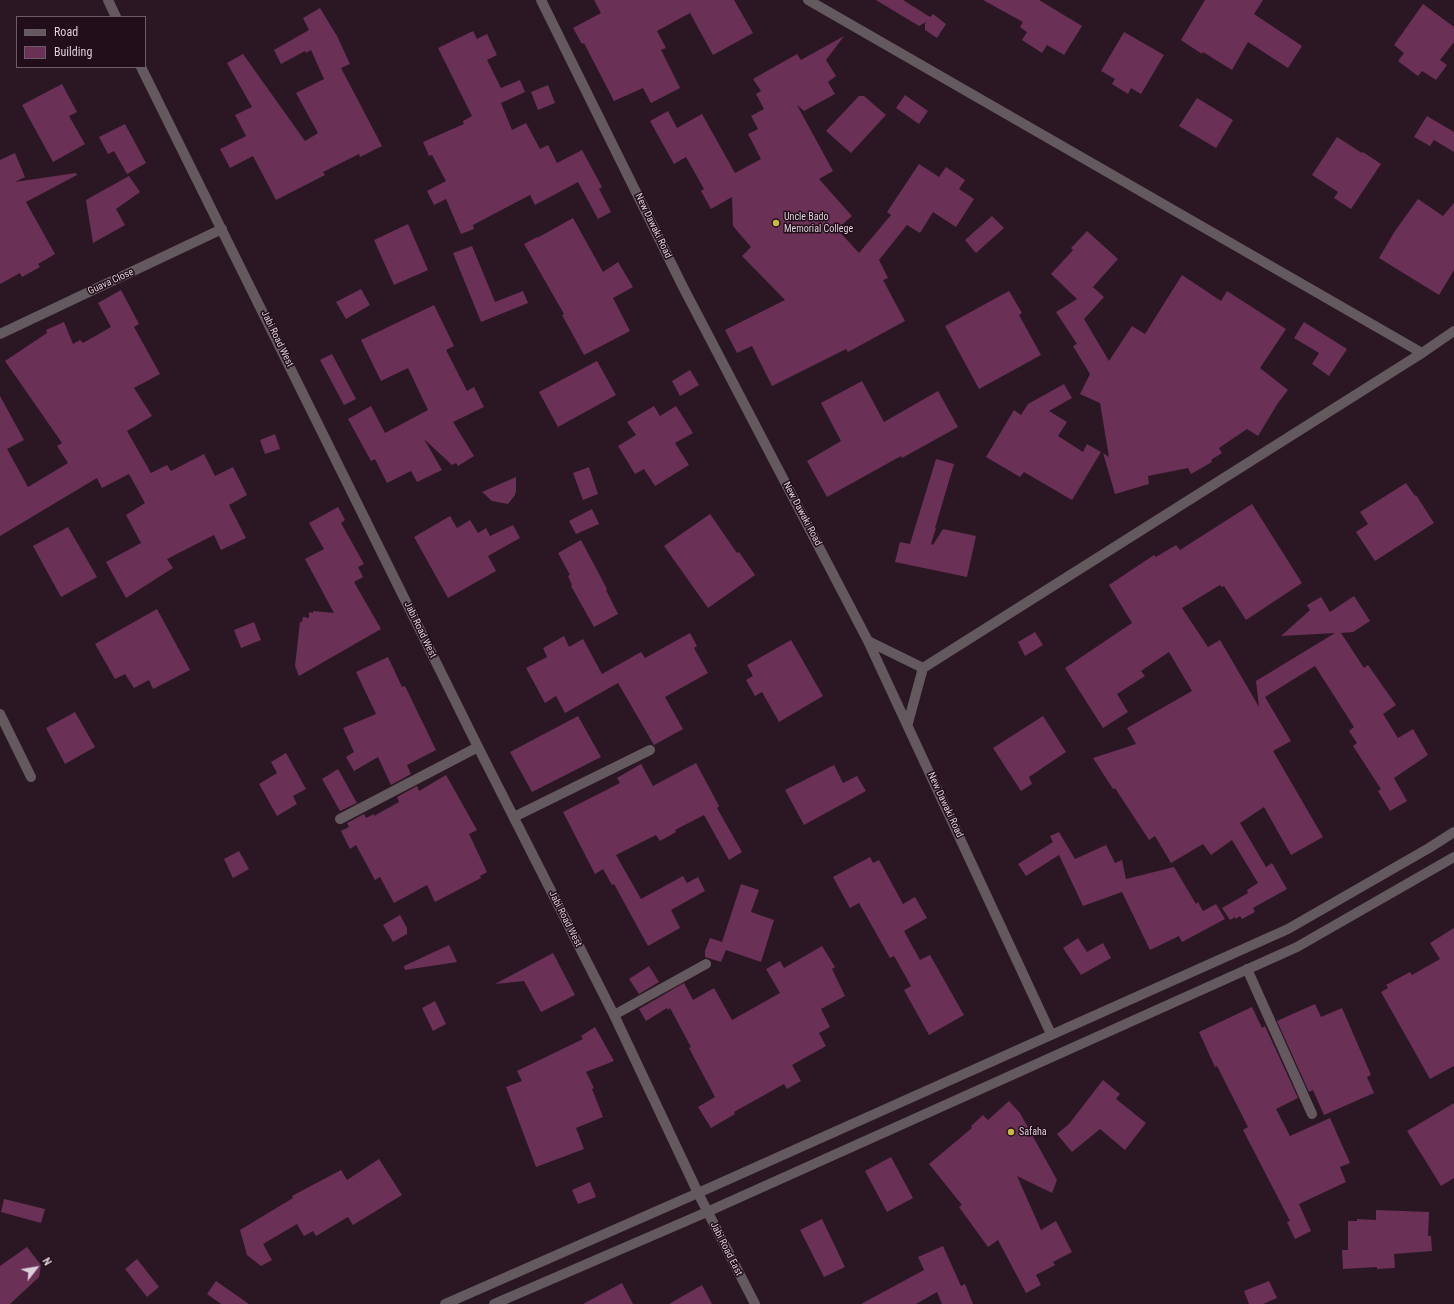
<!DOCTYPE html>
<html>
<head>
<meta charset="utf-8">
<style>
  body { margin:0 }
  #map { position:relative; width:1454px; height:1304px; overflow:hidden; background:#2b1723; font-family:"Roboto Condensed",sans-serif }
  canvas { display:block }
  .legend { position:absolute; left:16px; top:16px; width:130px; height:52px; box-sizing:border-box; background:#210e1a; border:1px solid #6d5c66; margin:0; padding:5px 7px; list-style:none; font-size:12px; color:#ded0d8 }
  .legend li { display:flex; align-items:center; gap:8px; height:20px }
  .legend b { width:20px; border:1px solid #6d5c66 }
  .north { position:absolute; left:16px; top:1248px; width:40px; height:40px; -webkit-text-stroke:3px #210e1a; paint-order:stroke; rotate:59deg; font-size:11px; font-weight:700; line-height:16px; text-align:center; color:#ded0d8 }
  .north::after { content:''; display:block; margin:auto; width:14px; height:18px; background:#ded0d8; clip-path:polygon(50% 0,100% 100%,50% 72%,0 100%) }
</style>
</head>
<body>
<div id="map">
<canvas width="1454" height="1304"></canvas>
<ul class="legend">
<li><b style="height:5px;background:#64595f"></b>Road</li>
<li><b style="height:11px;background:#6a3056"></b>Building</li>
</ul>
<div class="north">N</div>
</div>
<script>
const g = document.querySelector('canvas').getContext('2d');
g.lineJoin = 'round';
function paint(path, color) { g.fillStyle = color; g.fill(path, 'evenodd'); }
const shape = rows => new Path2D(rows.map(r => 'M' + r).join(''));
function stroke(path, color, width, dash) { g.strokeStyle = color; g.lineWidth = width; g.lineCap = dash ? 'butt' : 'round'; g.setLineDash(dash || []); g.stroke(path); }
function label(font, color, halo, rows, align = 'center') {
  g.font = font + ' "Roboto Condensed",sans-serif'; g.lineWidth = 3; g.setLineDash([]); g.textBaseline = 'middle'; g.strokeStyle = halo; g.fillStyle = color; for (const [text, x, y, turn = 0] of rows) {
    g.save(); g.translate(x, y); g.rotate((+turn || 0) * Math.PI / 180); g.textAlign = isNaN(turn) ? turn : align; if (halo) g.strokeText(text, 0, 0); g.fillText(text, 0, 0); g.restore();
  }
}
const building = shape([
  [594,0,734,0,753,33,713,55,690,13,657,31,666,48,661,50,680,88,651,103,643,88,614,101,584,43,582,44,573,28,601,13],
  [876,0,903,0,930,17,933,14,946,24,937,38,925,30,925,24,926,22,919,26],
  [983,0,1039,0,1082,26,1064,55,1047,45,1042,53,1022,40,1027,32,1020,27,1023,22],
  [1205,0,1263,0,1254,14,1302,46,1288,68,1248,42,1232,70,1203,52,1202,54,1181,40],
  [1423,4,1454,27,1454,42,1440,60,1447,65,1436,80,1422,71,1418,76,1398,61,1404,53,1394,45],
  [320,8,337,36,350,64,341,68,382,146,360,157,359,154,323,172,325,175,276,200,253,156,230,168,220,149,246,136,235,115,252,107,227,63,243,54,305,141,318,133,296,93,324,79,311,50,306,53,305,51,281,64,274,50,309,30,303,18],
  [473,31,477,39,487,34,497,55,487,60,501,88,520,80,525,92,501,103,512,130,526,123,540,149,548,145,557,163,582,150,602,187,599,189,611,212,598,219,578,182,535,205,530,195,473,225,474,229,461,234,446,199,434,205,427,191,446,181,432,155,429,156,423,142,464,124,463,121,472,116,438,48],
  [1124,32,1164,55,1141,94,1131,88,1128,94,1112,84,1115,79,1101,71],
  [844,36,826,60,836,76,828,82,835,94,804,111,797,105,833,171,819,179,852,216,837,229,859,253,891,215,887,212,919,164,939,177,946,167,965,180,959,189,974,199,956,227,933,212,920,233,907,225,879,260,888,278,883,280,905,321,848,352,846,349,772,386,752,346,737,353,725,330,785,300,742,256,751,247,733,226,732,197,711,209,701,191,704,189,686,157,674,164,650,121,668,111,677,128,702,114,735,173,761,159,748,134,758,129,751,116,764,109,756,94,761,91,753,79,797,54,801,60],
  [62,84,77,112,69,116,85,144,53,162,22,105],
  [548,85,555,103,538,110,531,92],
  [905,95,928,111,919,124,896,108],
  [859,96,864,96,886,115,851,153,826,131],
  [1197,98,1233,120,1216,148,1179,126],
  [1427,116,1454,132,1454,152,1434,140,1430,146,1414,137],
  [125,124,146,163,127,174,114,151,108,154,99,137],
  [1337,137,1362,153,1363,152,1381,164,1351,209,1334,198,1338,192,1312,175],
  [15,153,25,177,15,182,76,173,77,175,26,202,55,254,38,264,40,267,22,277,20,273,0,284,0,160],
  [129,176,140,192,116,209,125,225,93,243,86,200],
  [1418,199,1443,216,1454,203,1454,270,1439,295,1379,258,1395,231],
  [992,216,1004,228,976,253,965,240],
  [573,218,603,272,618,262,633,287,613,298,630,331,584,355,562,315,564,314,524,244,537,237,537,238],
  [408,224,428,270,394,285,374,240],
  [1087,231,1118,259,1093,287,1104,297,1084,319,1109,361,1132,326,1145,334,1182,275,1221,301,1227,291,1286,329,1260,368,1288,390,1278,403,1258,436,1247,429,1219,448,1222,453,1211,460,1212,462,1191,474,1188,468,1148,476,1149,484,1115,494,1103,453,1109,457,1100,403,1080,394,1090,374,1073,346,1077,344,1056,312,1077,299,1051,274,1073,250,1071,248],
  [472,246,495,302,523,291,528,303,481,322,453,253],
  [361,289,370,305,346,319,336,302],
  [121,290,139,324,134,327,160,374,134,388,152,416,127,431,151,473,167,465,171,471,204,454,215,476,233,467,247,495,229,505,246,538,221,550,214,535,167,559,173,568,126,598,106,562,141,543,126,515,145,503,129,474,102,488,97,478,0,536,0,396,24,440,7,449,28,487,68,463,57,446,62,443,5,361,47,333,46,330,64,322,73,344,80,340,83,343,111,327,98,303],
  [1009,291,1022,313,1019,315,1041,355,979,389,945,326],
  [434,305,454,346,446,350,467,391,474,387,484,407,453,422,474,456,458,466,456,463,452,465,424,439,442,470,417,482,411,471,387,483,375,459,371,461,348,419,371,406,385,433,428,410,408,368,381,381,361,340],
  [1304,322,1347,349,1329,376,1312,364,1319,353,1294,338],
  [332,354,356,399,344,405,320,360],
  [597,361,616,395,558,427,539,392],
  [690,370,699,385,680,396,672,381],
  [862,381,884,422,938,391,958,427,902,458,901,456,827,497,807,461,841,441,821,403],
  [1064,384,1072,398,1049,411,1067,422,1058,436,1083,452,1087,444,1101,452,1072,500,1024,472,1020,477,986,457,1014,410,1021,415,1028,404],
  [654,406,660,416,676,406,693,433,675,443,689,465,655,486,644,469,635,474,618,446,636,435,627,422],
  [275,434,280,449,265,454,260,440],
  [936,459,954,464,935,528,936,528,931,544,933,545,943,529,976,536,967,577,895,562,900,542,910,544],
  [589,467,598,494,583,500,573,473],
  [516,477,516,491,515,495,508,504,492,501,482,492],
  [1406,483,1415,496,1416,495,1434,523,1375,561,1356,532,1368,524,1360,512],
  [1252,504,1302,583,1246,620,1224,586,1222,587,1220,585,1182,608,1208,647,1220,640,1259,707,1256,681,1335,633,1281,636,1310,610,1307,605,1321,597,1330,612,1354,596,1370,621,1353,632,1341,633,1364,668,1368,665,1396,705,1383,714,1398,738,1413,729,1428,755,1394,778,1407,801,1390,811,1378,791,1381,789,1353,746,1357,743,1349,731,1354,727,1315,666,1265,697,1291,741,1273,751,1323,837,1291,855,1264,807,1240,823,1266,867,1272,863,1287,889,1253,908,1255,912,1242,919,1240,916,1236,919,1235,917,1230,920,1222,908,1248,893,1247,890,1258,883,1232,840,1211,855,1203,844,1171,863,1155,836,1149,840,1115,788,1113,789,1093,758,1136,744,1127,728,1192,691,1169,652,1141,671,1145,676,1117,694,1128,712,1103,728,1065,668,1132,623,1109,585,1154,555,1156,557,1176,545,1180,550],
  [338,507,345,520,341,523,364,564,358,567,363,577,354,582,381,629,299,676,295,666,300,622,302,622,303,617,309,618,309,612,313,613,313,611,334,613,305,559,324,549,309,523],
  [592,509,599,524,576,534,569,521],
  [710,514,737,553,739,552,755,575,708,608,664,546],
  [450,516,457,528,470,520,478,533,486,528,490,536,513,525,520,538,488,556,496,571,448,598,414,537],
  [68,527,97,577,61,597,33,546],
  [581,540,607,589,606,590,618,614,594,627,571,586,572,585,568,576,570,575,558,553],
  [157,609,190,670,153,689,149,680,134,688,125,674,115,679,95,644],
  [254,622,261,640,241,648,234,630],
  [1035,632,1043,645,1025,656,1018,642],
  [690,633,697,646,694,648,708,673,665,697,683,729,654,745,618,683,565,713,556,696,545,703,526,668,547,657,543,648,564,636,569,647,583,639,602,674,641,652,645,658],
  [791,640,823,696,779,722,762,692,755,696,746,680,753,676,747,665],
  [388,657,402,687,405,686,436,750,407,765,411,774,391,785,378,757,354,771,346,757,354,752,343,728,376,714,356,672],
  [75,712,95,747,65,764,46,728],
  [578,716,601,757,532,792,510,752],
  [1043,716,1066,752,1029,777,1032,784,1021,791,993,748],
  [286,753,306,789,293,796,297,804,277,816,259,784,277,773,271,762],
  [696,763,719,806,717,808,742,852,729,860,704,815,675,830,676,832,660,841,656,835,616,855,641,899,683,876,687,883,698,877,705,891,671,910,680,928,648,946,614,884,612,885,603,869,595,874,563,812,620,783,617,778,641,764,653,786],
  [834,765,843,783,857,776,866,791,804,825,785,790],
  [338,769,357,803,340,811,322,779],
  [446,775,477,830,469,834,487,872,480,876,481,878,435,902,427,885,394,903,380,877,375,880,356,845,350,849,341,831,349,827,347,823,364,814,366,818,374,814,374,816,399,802,397,797,417,786,419,791],
  [1059,832,1075,859,1106,845,1115,863,1122,860,1126,879,1174,867,1196,904,1198,902,1203,911,1216,904,1225,919,1182,942,1179,936,1150,950,1122,892,1083,906,1059,855,1026,876,1018,864,1053,842,1050,836],
  [239,851,249,869,233,878,224,859],
  [870,857,873,863,879,860,903,904,915,897,927,918,904,931,920,960,930,955,964,1015,929,1035,904,990,911,986,894,956,890,958,859,903,850,908,833,877],
  [741,884,759,890,751,912,774,920,761,962,726,950,721,962,705,957,705,951,710,938,722,942],
  [400,915,407,928,407,934,393,942,383,925],
  [1454,928,1454,1066,1430,1079,1381,992,1388,988,1386,985,1410,972,1412,975,1440,959,1430,943],
  [1078,938,1087,952,1103,943,1111,958,1081,975,1063,948],
  [449,945,457,962,405,970,404,966],
  [822,946,835,967,832,969,845,996,821,1009,830,1027,819,1033,826,1046,792,1065,801,1081,787,1089,784,1084,734,1112,735,1114,711,1128,698,1107,715,1097,689,1048,691,1047,670,1008,668,1010,667,1008,646,1021,639,1009,684,983,693,1000,714,988,732,1020,780,993,766,969,780,961,784,968],
  [553,953,575,995,541,1012,524,981,495,984],
  [649,966,659,982,639,994,629,979],
  [435,1001,446,1024,433,1031,422,1008],
  [1315,1004,1321,1017,1342,1008,1371,1075,1367,1077,1374,1093,1324,1115,1313,1090,1309,1092,1277,1021],
  [1252,1007,1262,1028,1265,1026,1298,1098,1276,1109,1290,1136,1330,1118,1350,1163,1340,1167,1346,1182,1299,1204,1311,1231,1295,1239,1287,1222,1290,1221,1243,1130,1248,1127,1217,1066,1215,1067,1199,1032],
  [595,1027,614,1061,586,1072,594,1088,592,1089,603,1117,576,1128,584,1149,536,1167,506,1087,522,1081,517,1071,583,1039,581,1036],
  [1103,1080,1120,1094,1116,1099,1146,1123,1125,1150,1100,1129,1072,1152,1057,1134,1069,1124],
  [1009,1101,1020,1113,1057,1180,1052,1193,1017,1176,1041,1230,1056,1221,1072,1252,1053,1262,1055,1265,1036,1275,1041,1285,1026,1293,998,1240,988,1247,959,1207,962,1205,929,1164,972,1128,971,1126,983,1115,988,1120],
  [1454,1103,1454,1178,1441,1186,1407,1131],
  [891,1157,913,1198,887,1212,865,1171],
  [379,1159,402,1195,353,1225,348,1217,316,1236,313,1231,304,1236,297,1224,263,1244,272,1260,261,1266,247,1255,240,1230,293,1198,292,1196,341,1170,347,1180],
  [590,1182,596,1197,578,1204,572,1190],
  [4,1199,45,1209,41,1223,1,1212],
  [1376,1210,1429,1212,1428,1236,1431,1236,1432,1251,1394,1254,1395,1268,1377,1269,1377,1267,1343,1269,1342,1250,1348,1250,1348,1221,1357,1221,1357,1219,1376,1220],
  [822,1219,845,1267,824,1277,800,1230],
  [943,1246,961,1286,965,1284,973,1304,942,1304,937,1292,916,1304,861,1304,924,1270,918,1257],
  [27,1247,41,1265,39,1277,10,1304,0,1304,0,1266],
  [137,1259,159,1287,147,1297,125,1269],
  [216,1281,249,1304,221,1304,207,1294],
  [1269,1281,1277,1298,1263,1304,1249,1304,1244,1291],
  [622,1283,633,1304,583,1304],
  [702,1285,712,1304,669,1304]
]);
const minor = shape([
  [108,0,116,17],
  [541,0,683,287,868,641,1051,1034],
  [808,0,1422,353],
  [141,67,478,747,614,1015,698,1193,755,1304],
  [0,334,222,229],
  [868,641,923,668,1422,353,1454,331],
  [0,714,31,777],
  [908,723,923,668],
  [514,817,650,750],
  [340,819,478,747],
  [1247,969,1312,1114],
  [614,1015,706,964],
  [445,1304,698,1193,1288,929,1429,848,1454,832],
  [494,1304,707,1212,1297,947,1454,857]
]);
const markers = [
  [776,223,4,"#c5bc3d"],
  [1011,1132,4,"#c5bc3d"]
];
const poiNames = [
  ["Uncle Bado",784,217],
  ["Memorial College",784,229],
  ["Safaha",1019,1132]
];
const streetNames = [
  ["New Dawaki Road",653,226,64],
  ["Guava Close",111,282,-25],
  ["Jabi Road West",277,339,64],
  ["New Dawaki Road",802,514,62],
  ["Jabi Road West",420,630,64],
  ["New Dawaki Road",945,805,65],
  ["Jabi Road West",565,919,63],
  ["Jabi Road East",726,1249,63]
];
paint(building, '#6a3056');
stroke(minor, '#64595f', 10);
for (const [x, y, r, color] of markers) { const dot = new Path2D(); dot.arc(x, y, r, 0, 2 * Math.PI); g.fillStyle = color; g.fill(dot); stroke(dot, '#210e1a', 1.5); }
label('10px', '#ded0d8', '#210e1a', poiNames, 'left');
label('10px', '#ded0d8', '#210e1a', streetNames);
</script>
</body>
</html>
